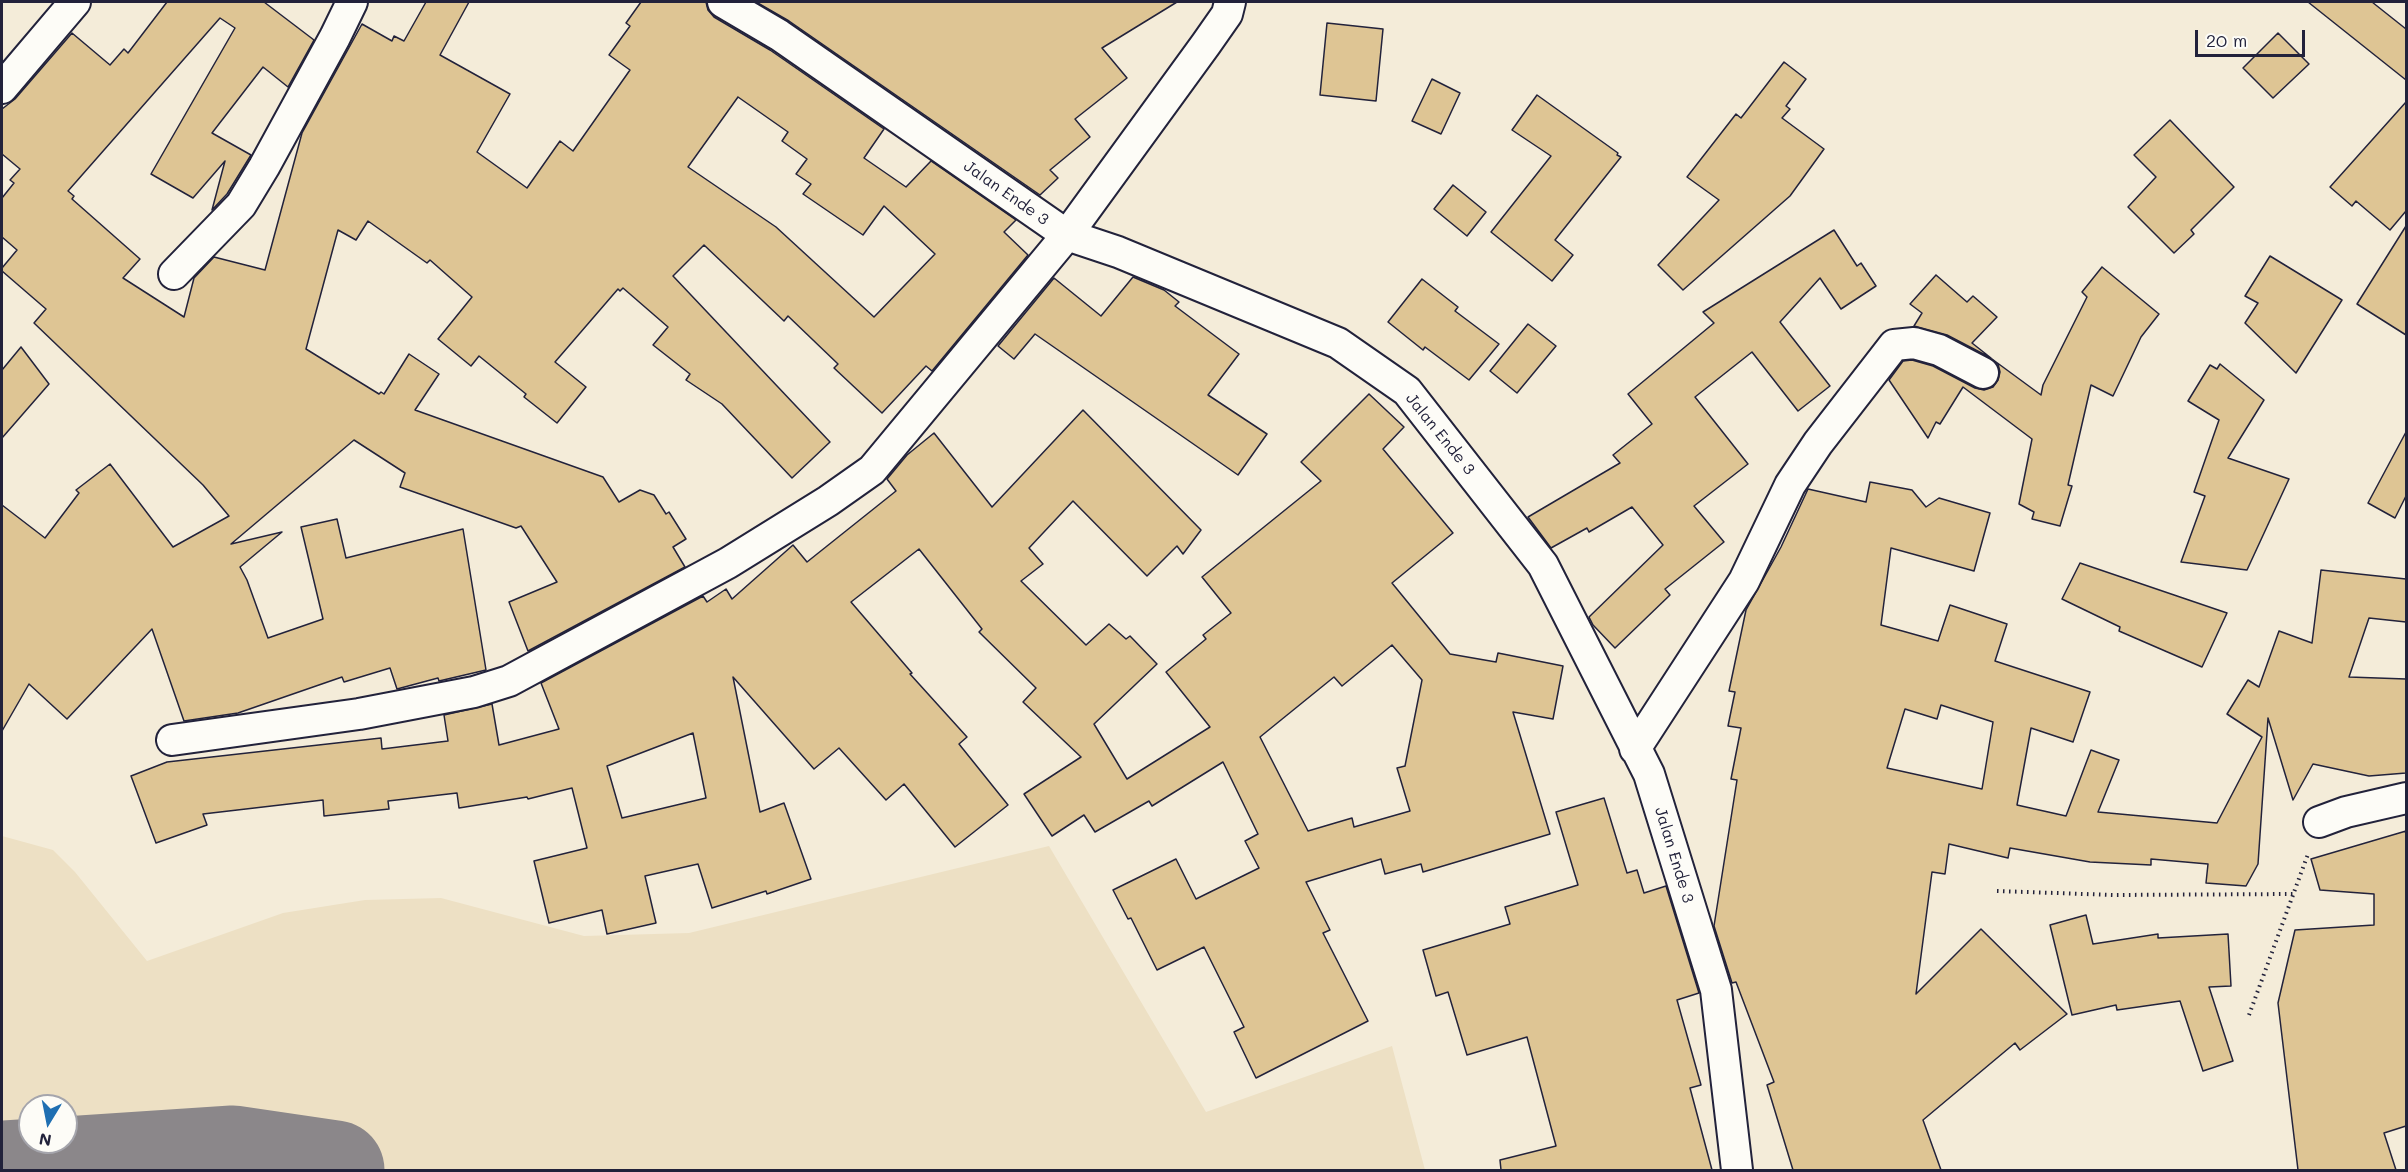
<!DOCTYPE html>
<html>
<head>
<meta charset="utf-8">
<style>
  body { margin:0 }
  #map { position:relative; width:2408px; height:1172px; overflow:hidden; background:#f4ecd9; font-family:Mali,sans-serif }
  canvas { display:block }
  .frame { position:absolute; inset:0; border:3px solid #22223b; pointer-events:none }
  .north { position:absolute; left:18px; top:1094px; width:60px; height:60px; box-sizing:border-box; background:#fdfcf7; border:2px solid #a5a5ac; border-radius:50%; rotate:190deg; font-size:16px; font-weight:700; line-height:24px; text-align:center; color:#22223b }
  .north::after { content:''; display:block; margin:auto; width:21px; height:27px; background:#1f6fb2; clip-path:polygon(50% 0,100% 100%,50% 72%,0 100%) }
  .scale { position:absolute; left:2195px; top:30px; width:110px; height:27px; box-sizing:border-box; border:3px solid #22223b; border-top:0; padding-left:8px; font-size:18px; line-height:21px; white-space:nowrap; color:#22223b; -webkit-text-stroke:4px #fdfcf7; paint-order:stroke }
</style>
</head>
<body>
<div id="map">
<canvas width="2408" height="1172"></canvas>
<div class="frame"></div>
<div class="north">N</div>
<div class="scale">20 m</div>
</div>
<script>
const g = document.querySelector('canvas').getContext('2d');
g.lineJoin = 'round';
function paint(path, color) { g.fillStyle = color; g.fill(path, 'evenodd'); }
const shape = rows => new Path2D(rows.map(r => 'M' + r).join(''));
function stroke(path, color, width, dash) { g.strokeStyle = color; g.lineWidth = width; g.lineCap = dash ? 'butt' : 'round'; g.setLineDash(dash || []); g.stroke(path); }
function label(font, color, halo, rows, align = 'center') {
  g.font = font + ' Mali,sans-serif'; g.lineWidth = 4.5; g.setLineDash([]); g.textBaseline = 'middle'; g.strokeStyle = halo; g.fillStyle = color; for (const [text, x, y, turn = 0] of rows) {
    g.save(); g.translate(x, y); g.rotate((+turn || 0) * Math.PI / 180); g.textAlign = isNaN(turn) ? turn : align; if (halo) g.strokeText(text, 0, 0); g.fillText(text, 0, 0); g.restore();
  }
}
const built = shape([
  [2,836,53,850,75,872,147,961,283,913,365,900,441,898,584,936,689,933,1049,846,1206,1112,1392,1046,1425,1170,2,1170],
  [30,1106,66,1106,66,1142,30,1142]
]);
const taxiway = shape([
  [6,1170,233,1155,335,1170]
]);
const building = shape([
  [167,2,264,2,314,40,288,87,263,67,212,133,251,155,227,194,212,210,225,161,193,198,151,174,235,28,220,18,68,191,74,196,72,199,140,259,123,278,184,317,194,278,214,257,265,270,302,133,362,24,392,41,394,36,404,41,426,2,469,2,440,55,510,94,477,152,527,188,560,141,573,151,630,70,609,55,630,26,626,23,641,2,706,2,708,10,714,17,770,50,884,129,864,158,906,187,931,161,1016,220,1004,232,1028,255,932,371,926,366,882,413,834,368,838,364,788,316,784,321,704,245,673,276,830,442,792,478,722,404,686,380,690,374,653,345,668,327,623,288,620,291,618,289,555,362,586,387,557,423,524,397,526,394,479,356,471,366,438,339,472,297,430,260,427,263,368,221,356,240,338,230,306,349,379,394,381,392,384,394,409,354,439,374,415,410,603,477,619,502,640,490,654,495,666,514,669,512,686,539,673,547,685,567,528,651,509,602,557,582,521,526,516,528,400,487,405,473,354,440,231,544,282,532,240,567,247,580,268,638,323,619,301,527,337,519,346,558,463,529,486,670,439,681,438,678,397,689,390,668,344,682,342,677,238,713,184,721,152,629,67,719,29,684,2,731,2,505,45,538,79,493,76,490,110,464,173,547,229,516,203,485,34,323,46,309,2,271,2,268,17,250,2,237,2,198,14,183,10,180,20,169,2,154,2,109,15,99,72,33,110,65,124,49,128,53,167,2],
  [738,97,788,132,782,141,807,159,796,174,811,184,803,194,863,235,884,206,935,254,874,317,776,227,688,167,738,97],
  [756,2,1177,2,1102,48,1127,78,1075,119,1090,137,1050,170,1058,178,1040,195,789,21,756,2],
  [2308,2,2372,2,2406,29,2406,80,2308,2],
  [1327,23,1383,29,1376,101,1320,95,1327,23],
  [2278,33,2309,64,2273,98,2243,68,2278,33],
  [1784,62,1806,79,1786,106,1790,109,1782,118,1824,149,1790,196,1683,290,1658,265,1719,200,1687,177,1736,114,1741,118,1784,62],
  [1432,79,1460,93,1441,134,1412,121,1432,79],
  [1537,95,1618,153,1617,155,1621,157,1555,240,1573,255,1552,281,1491,232,1551,156,1512,130,1537,95],
  [2406,102,2406,211,2390,230,2356,201,2352,206,2330,187,2406,102],
  [2170,120,2234,187,2191,230,2194,234,2174,253,2128,207,2156,177,2134,155,2170,120],
  [1453,185,1486,212,1467,236,1434,209,1453,185],
  [2406,226,2406,335,2357,304,2406,226],
  [1834,230,1857,266,1861,263,1876,286,1841,309,1820,278,1780,322,1830,386,1798,411,1752,352,1695,397,1748,464,1694,506,1724,542,1665,589,1670,595,1615,648,1593,625,1589,617,1663,545,1632,507,1589,532,1587,528,1551,548,1528,517,1620,463,1613,455,1652,424,1628,394,1714,323,1703,312,1834,230],
  [2270,256,2342,300,2296,373,2245,323,2258,303,2245,296,2270,256],
  [2102,267,2159,314,2141,337,2113,396,2091,385,2068,485,2072,486,2060,526,2032,519,2034,512,2019,504,2032,439,1963,387,1940,424,1936,422,1928,438,1889,380,1903,361,1912,360,1933,366,1975,388,1984,390,1993,387,1998,380,2000,372,1998,364,1992,359,2041,395,2043,385,2087,297,2082,292,2102,267],
  [1936,275,1967,302,1973,296,1997,317,1972,343,1991,358,1947,335,1914,326,1922,313,1910,304,1936,275],
  [1133,277,1164,290,1179,302,1175,306,1239,354,1208,395,1267,434,1238,475,1035,334,1014,359,998,346,1054,278,1101,316,1133,277],
  [1422,279,1458,307,1455,311,1499,344,1469,380,1425,347,1423,350,1388,322,1422,279],
  [1528,324,1556,346,1517,393,1490,371,1528,324],
  [21,347,49,384,2,438,2,370,21,347],
  [2220,364,2264,400,2228,458,2289,479,2247,570,2181,562,2205,496,2194,492,2219,420,2188,401,2210,365,2217,369,2220,364],
  [1369,394,1404,427,1383,449,1453,533,1392,583,1450,654,1496,662,1498,653,1563,666,1553,719,1513,712,1550,834,1423,872,1421,864,1385,874,1381,859,1306,882,1330,930,1323,933,1368,1021,1256,1078,1234,1032,1244,1027,1204,947,1157,970,1131,918,1128,919,1113,890,1176,859,1196,899,1259,868,1245,841,1258,834,1223,762,1152,806,1149,801,1095,832,1084,815,1052,836,1024,794,1081,757,1023,702,1036,688,979,632,982,629,919,549,851,602,912,673,910,674,967,737,959,744,1008,805,955,847,904,784,886,800,839,748,814,769,733,677,760,812,784,803,811,879,767,894,766,891,712,908,698,864,645,876,656,923,607,934,602,910,549,923,534,861,587,848,572,788,528,799,527,797,459,808,457,793,388,801,389,809,324,816,323,800,203,814,207,825,156,843,131,776,167,762,381,738,382,749,448,741,444,715,492,704,499,745,559,729,541,683,703,596,707,602,726,589,732,599,793,545,807,562,896,491,887,479,907,455,934,433,992,507,1083,410,1201,530,1183,554,1177,546,1147,576,1073,501,1029,548,1043,564,1021,581,1086,645,1109,624,1126,639,1130,636,1157,664,1094,724,1127,779,1210,727,1166,672,1206,639,1203,635,1231,613,1202,577,1321,481,1301,462,1369,394],
  [1392,645,1422,680,1405,766,1397,768,1410,811,1354,827,1352,818,1308,831,1260,737,1334,677,1342,686,1392,645],
  [693,733,706,798,622,818,607,766,693,733],
  [2406,432,2406,496,2395,518,2368,503,2406,432],
  [1870,482,1912,490,1926,507,1939,498,1990,513,1974,571,1891,548,1881,625,1938,641,1950,605,2007,624,1995,661,2090,692,2073,742,2031,728,2017,805,2066,816,2091,750,2119,760,2098,812,2217,823,2262,737,2227,714,2248,680,2259,687,2279,631,2312,643,2321,570,2406,579,2406,622,2369,618,2349,677,2406,679,2406,773,2369,776,2313,764,2293,800,2268,718,2258,864,2246,886,2206,883,2208,864,2151,859,2151,865,2090,862,2010,848,2008,858,1949,844,1945,874,1932,872,1916,994,1981,929,2067,1014,2020,1050,2015,1043,1923,1120,1941,1170,1793,1170,1767,1085,1774,1082,1736,982,1732,983,1714,926,1737,780,1731,779,1741,728,1728,726,1735,692,1729,691,1746,610,1781,547,1808,489,1866,502,1870,482],
  [1941,705,1993,722,1982,789,1887,768,1905,709,1937,719,1941,705],
  [2080,563,2227,613,2202,667,2119,631,2120,627,2062,599,2080,563],
  [1604,798,1627,873,1637,870,1644,893,1666,886,1699,993,1677,1000,1701,1085,1690,1088,1712,1170,1501,1170,1500,1160,1556,1146,1527,1037,1467,1055,1448,992,1436,996,1423,950,1510,924,1505,907,1578,885,1556,812,1604,798],
  [2406,831,2406,1126,2384,1133,2396,1170,2298,1170,2278,1003,2295,930,2374,925,2374,894,2320,890,2311,859,2406,831],
  [2086,915,2093,944,2158,934,2158,938,2228,934,2231,986,2209,987,2233,1061,2203,1071,2180,1001,2117,1010,2116,1005,2072,1015,2050,925,2086,915]
]);
const path = shape([
  [1997,891,2113,895,2295,894],
  [2249,1015,2308,854]
]);
const minor = shape([
  [723,2,779,35,1067,235,1118,252,1338,343,1407,391,1543,565,1649,774,1716,990,1737,1170],
  [2,88,75,2],
  [174,274,241,205,264,167,335,37,352,2],
  [172,740,359,714,474,692,509,681,728,563,828,501,872,470,1067,235,1206,44,1227,14,1230,2],
  [1635,749,1744,581,1790,485,1818,443,1894,345,1914,343,1939,350,1983,373],
  [2319,822,2346,812,2406,798]
]);
const streetNames = [
  ["Jalan Ende 3",1006,193,35],
  ["Jalan Ende 3",1440,434,51],
  ["Jalan Ende 3",1674,855,73]
];
paint(built, '#ede0c4');
stroke(taxiway, '#8b878a', 99);
paint(building, '#dec594');
stroke(building, '#22223b', 1.5);
stroke(minor, '#22223b', 34);
stroke(path, '#22223b', 4, [1.5, 4.5]);
stroke(minor, '#fdfcf7', 30);
label('16px', '#22223b', '#fdfcf7', streetNames);
</script>
</body>
</html>
